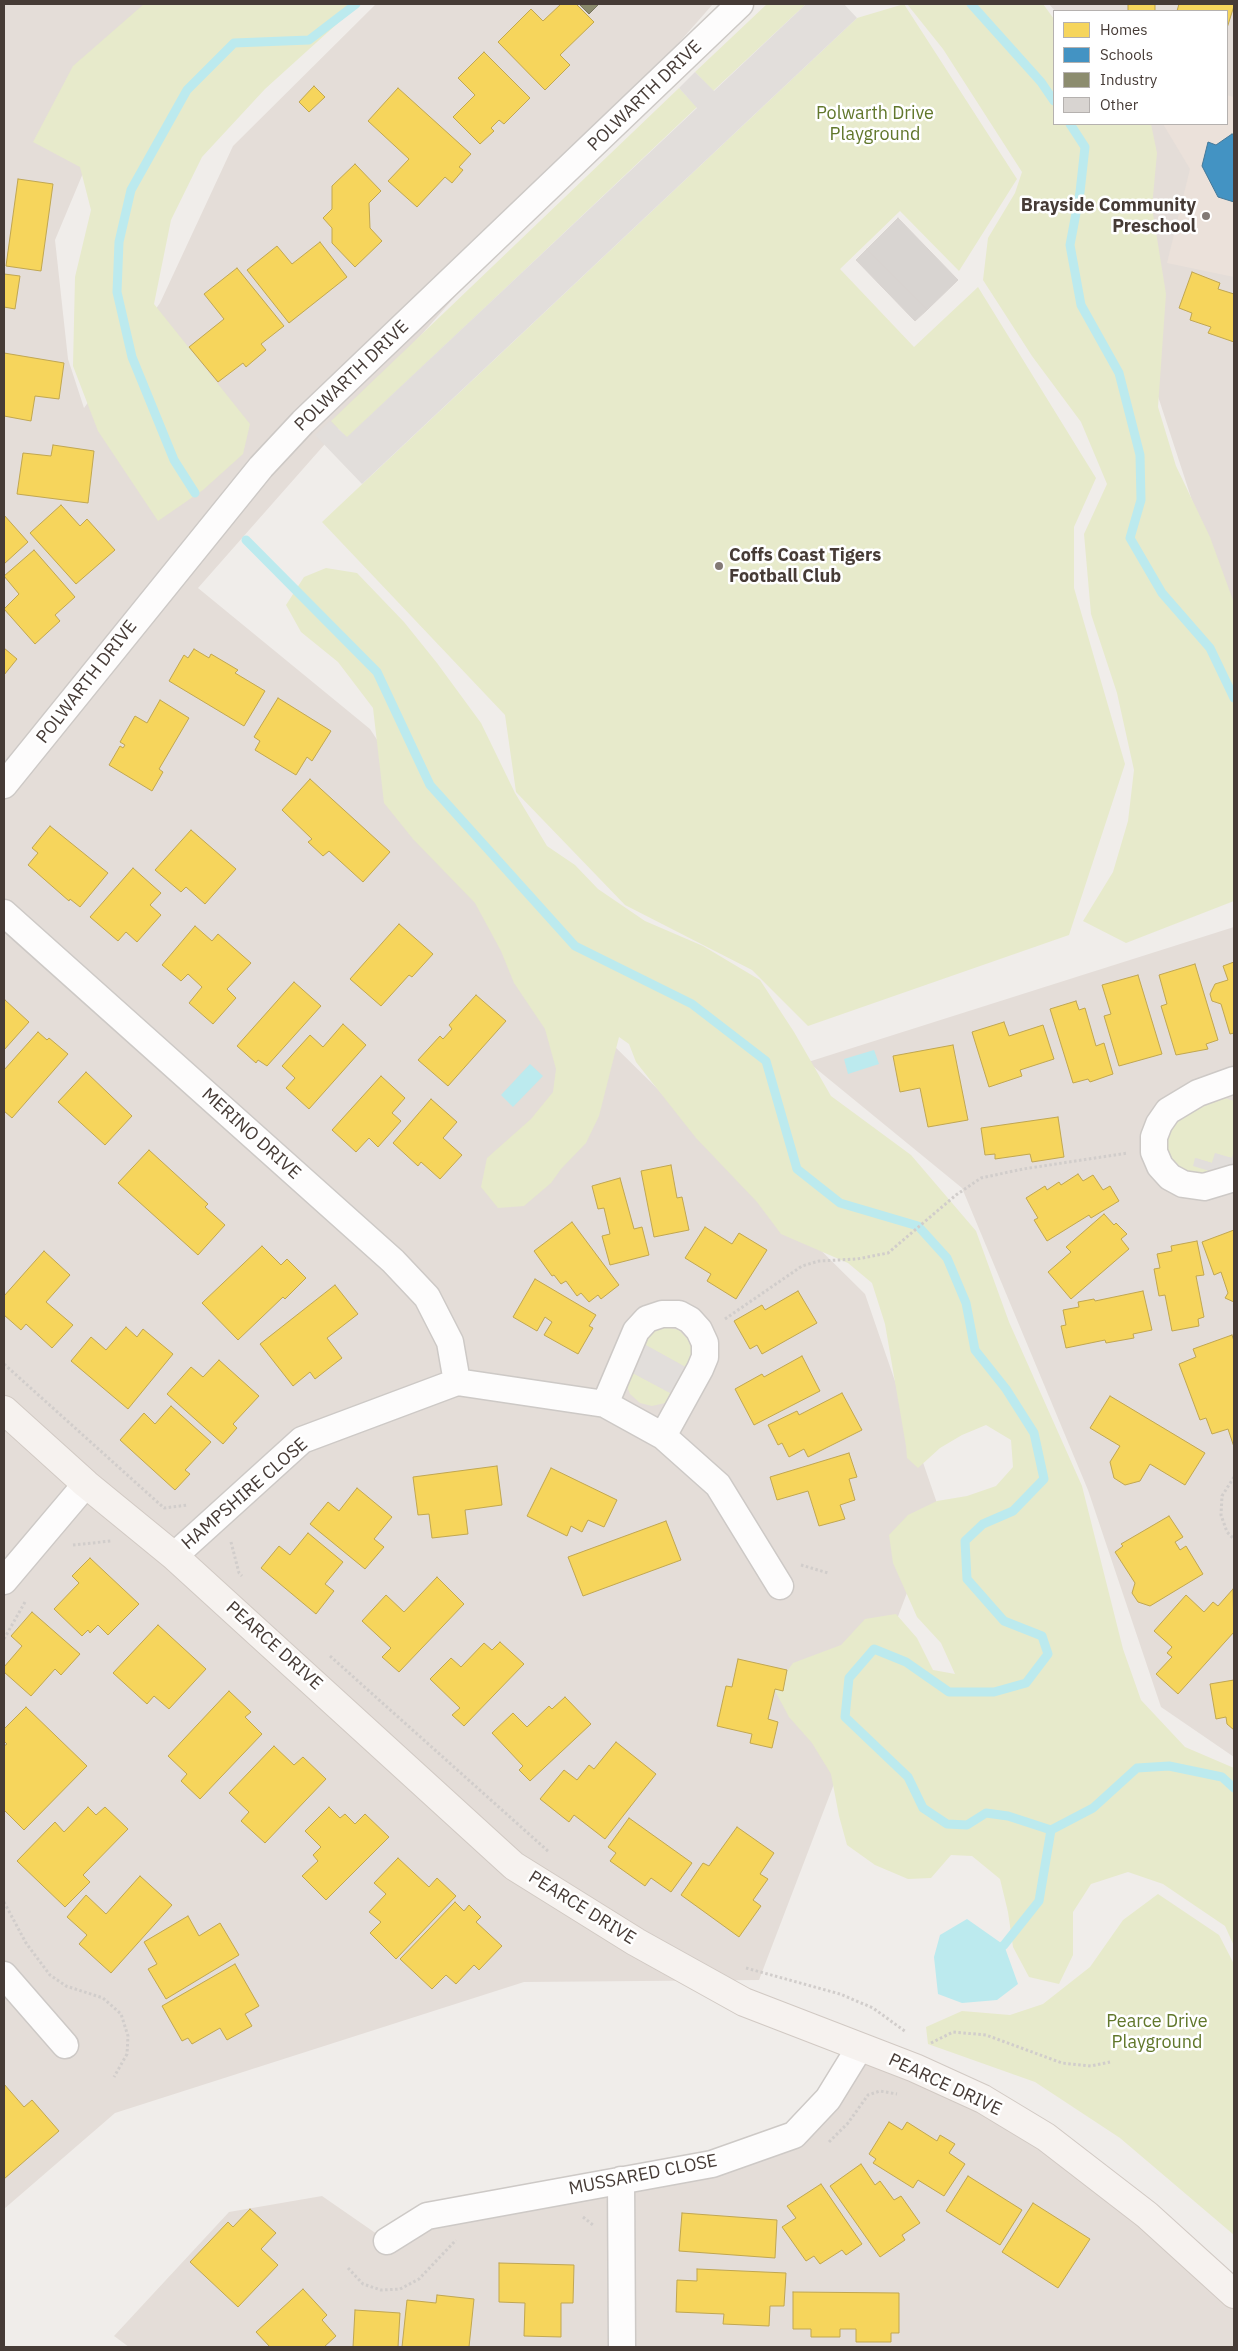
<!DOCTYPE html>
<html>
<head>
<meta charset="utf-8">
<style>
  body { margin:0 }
  #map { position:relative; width:1238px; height:2351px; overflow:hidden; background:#f0edea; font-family:"IBM Plex Sans",sans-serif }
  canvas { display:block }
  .frame { position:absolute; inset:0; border:5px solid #463b36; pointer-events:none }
  .legend { position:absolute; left:1053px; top:10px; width:175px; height:115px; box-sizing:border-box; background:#fff; border:1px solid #b5b1af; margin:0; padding:6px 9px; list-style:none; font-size:15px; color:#463b36 }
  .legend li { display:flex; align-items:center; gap:10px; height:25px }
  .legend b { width:25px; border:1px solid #b5b1af }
</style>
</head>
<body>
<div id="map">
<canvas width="1238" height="2351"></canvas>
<div class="frame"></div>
<ul class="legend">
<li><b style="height:14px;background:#f6d55c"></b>Homes</li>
<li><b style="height:14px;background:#4393c3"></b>Schools</li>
<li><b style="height:14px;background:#8c8c6e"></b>Industry</li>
<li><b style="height:14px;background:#d8d4d1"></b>Other</li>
</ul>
</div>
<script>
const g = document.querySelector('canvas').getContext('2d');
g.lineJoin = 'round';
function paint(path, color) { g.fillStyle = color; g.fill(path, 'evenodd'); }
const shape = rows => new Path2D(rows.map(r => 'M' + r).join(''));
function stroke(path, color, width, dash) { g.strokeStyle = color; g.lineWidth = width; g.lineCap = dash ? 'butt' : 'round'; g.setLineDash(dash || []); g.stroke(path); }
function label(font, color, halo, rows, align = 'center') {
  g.font = font + ' "IBM Plex Sans",sans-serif'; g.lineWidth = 5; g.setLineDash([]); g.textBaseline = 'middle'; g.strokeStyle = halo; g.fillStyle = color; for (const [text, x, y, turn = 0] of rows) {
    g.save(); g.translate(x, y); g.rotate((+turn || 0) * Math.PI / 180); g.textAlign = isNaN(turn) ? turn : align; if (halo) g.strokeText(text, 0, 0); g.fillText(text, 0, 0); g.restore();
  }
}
const residential = shape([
  [4,4,165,4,91,154,55,240,68,359,84,408,160,303,233,146,376,4,713,4,198,588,370,729,511,944,865,1294,939,1509,759,1980,524,1982,115,2113,4,2209],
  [1049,4,1234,4,1234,611,1217,577,1138,335,1136,124,1227,124,1227,11,1055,11],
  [1234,927,1234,1757,1161,1707,1088,1490,962,1188,808,1062],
  [860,2047,983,2099,1234,2294,1234,2347,129,2347,114,2336,229,2212,322,2196,387,2241,427,2216,794,2135]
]);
const education = shape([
  [1227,95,1234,97,1234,277,1167,263,1190,169,1163,124,1227,124]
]);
const green = shape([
  [144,4,359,4,265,89,202,157,171,220,154,304,250,424,243,454,203,490,158,521,98,431,73,366,75,277,91,210,80,167,33,142,73,66],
  [767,4,806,4,713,91,695,72],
  [904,4,1017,179,959,271,900,211,840,269,914,347,978,287,1096,478,1074,527,1074,588,1125,764,1069,935,808,1026,752,970,625,905,516,792,505,715,322,522,857,18],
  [907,4,1043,4,1054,19,1054,124,1151,124,1157,153,1152,207,1166,294,1158,407,1176,466,1210,537,1234,603,1234,901,1126,943,1083,921,1113,872,1128,821,1134,770,1117,693,1091,614,1084,534,1107,484,1081,422,1032,356,983,280,988,238,1015,193,1022,172,943,49],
  [679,88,697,107,347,438,331,421],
  [326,568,357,573,404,622,437,663,481,723,515,793,547,846,575,865,598,889,645,921,703,946,760,980,794,1032,831,1096,911,1155,976,1231,1009,1322,1082,1486,1123,1649,1141,1700,1185,1747,1234,1768,1234,1946,1225,1926,1163,1884,1128,1872,1091,1884,1073,1912,1073,1955,1059,1984,1029,1977,1013,1947,1008,1912,1000,1879,972,1856,951,1855,931,1878,908,1879,875,1865,847,1845,839,1816,831,1774,812,1743,789,1717,774,1689,793,1663,841,1645,865,1619,896,1614,917,1638,933,1670,955,1674,941,1643,917,1617,893,1563,889,1535,908,1515,937,1501,967,1496,996,1486,1013,1467,1011,1440,986,1425,962,1435,940,1448,918,1468,907,1458,906,1446,885,1324,872,1283,848,1263,781,1234,757,1202,696,1138,636,1062,629,1044,619,1037,599,1116,586,1143,561,1169,551,1183,524,1206,498,1208,481,1187,487,1158,531,1119,553,1092,556,1069,545,1029,514,983,501,951,475,903,413,839,384,803,373,708,338,662,301,632,286,605,304,577],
  [1219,1096,1234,1101,1234,1151,1232,1158,1215,1154,1212,1163,1196,1158,1216,1173,1194,1175,1177,1168,1165,1150,1170,1126,1183,1111],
  [665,1327,679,1330,689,1341,693,1355,689,1369,642,1343,651,1332],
  [627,1370,674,1395,665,1403,652,1406,640,1403,630,1394,625,1382],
  [1158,1894,1219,1935,1234,1964,1234,2235,1120,2138,1035,2082,928,2044,926,2027,962,2011,1010,2015,1043,2004,1090,1967,1123,1920]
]);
const parking = shape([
  [806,4,844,4,857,18,362,484,315,435,330,421,347,437,697,108,679,88,695,72,714,91],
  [1234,1151,1234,1166,1216,1173,1193,1166,1195,1158,1212,1163,1215,1153,1232,1158],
  [642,1343,689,1369,674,1395,627,1370]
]);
const water = shape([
  [874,1050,879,1064,848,1074,844,1059],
  [530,1064,543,1076,513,1107,501,1095],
  [967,1919,1004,1945,1018,1984,997,2000,962,2003,938,1994,934,1957,940,1935]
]);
const homes = shape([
  [561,4,576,4,594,22,560,55,570,65,545,90,498,42,531,9,543,21,561,4],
  [1119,4,1155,4,1155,11,1128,11,1128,4,1119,4],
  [1179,4,1234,4,1234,6,1227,28,1227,11,1177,11,1179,4],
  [484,52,530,98,504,124,499,120,491,128,494,131,480,144,453,117,475,95,458,78,484,52],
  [314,86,325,97,309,112,299,102,314,86],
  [398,88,471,154,459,167,463,170,452,183,445,177,417,207,388,181,409,159,368,121,398,88],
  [355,164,381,191,369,203,370,228,382,241,355,267,332,243,332,228,323,218,332,209,332,186,355,164],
  [18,179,53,184,41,271,6,266,18,179],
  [320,242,347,277,289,323,247,270,277,246,292,264,320,242],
  [237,268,284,326,261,344,266,350,246,367,243,363,218,382,189,347,224,319,204,294,237,268],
  [1192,272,1220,283,1218,289,1234,294,1234,342,1208,333,1211,327,1190,320,1192,313,1179,308,1192,272],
  [4,274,20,276,15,309,4,307,4,274],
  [4,353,64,363,59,399,35,396,31,421,4,416,4,353],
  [53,445,94,451,88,503,17,494,23,453,51,456,53,445],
  [61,505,80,526,87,519,115,550,76,584,30,533,61,505],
  [4,515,28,542,4,564,4,515],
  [34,550,75,597,55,615,60,621,35,644,4,609,19,594,4,576,34,550],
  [4,648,17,659,4,675,4,648],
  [194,649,209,658,211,654,238,670,235,673,265,691,244,726,169,681,184,655,188,658,194,649],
  [278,698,331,731,312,761,307,757,296,775,255,750,260,741,254,737,278,698],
  [160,700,189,718,159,769,163,772,152,791,109,765,120,746,123,748,125,745,120,742,135,716,147,723,160,700],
  [310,779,390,852,363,882,329,851,323,856,308,842,312,839,282,810,310,779],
  [50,826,108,873,80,907,70,899,69,901,28,865,38,853,32,848,50,826],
  [191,830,236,869,205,904,186,887,181,892,155,870,191,830],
  [133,868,161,893,150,905,161,915,137,942,126,932,118,941,90,917,133,868],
  [399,924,433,954,412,977,409,975,381,1006,350,979,399,924],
  [195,926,212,941,218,934,251,963,227,989,236,998,213,1024,189,1003,202,987,188,974,181,981,162,965,195,926],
  [1234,962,1234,1033,1230,1034,1221,1004,1212,1001,1210,994,1215,984,1228,980,1223,966,1234,962],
  [1195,964,1218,1040,1206,1044,1208,1049,1176,1055,1161,1006,1167,1004,1159,975,1195,964],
  [1138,975,1162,1054,1119,1066,1104,1016,1111,1014,1102,985,1138,975],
  [294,982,321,1006,267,1066,258,1060,256,1063,237,1046,294,982],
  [476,995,506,1021,448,1086,418,1060,440,1036,443,1039,452,1029,449,1025,476,995],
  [5,1000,29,1022,4,1050,4,1002,5,1000],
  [1076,1001,1079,1010,1085,1008,1096,1046,1104,1043,1113,1074,1090,1082,1088,1079,1073,1083,1050,1009,1076,1001],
  [1004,1022,1009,1036,1043,1025,1054,1059,1020,1070,1022,1076,989,1087,972,1032,1004,1022],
  [343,1024,366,1045,309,1109,286,1088,295,1078,282,1066,310,1035,323,1047,343,1024],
  [38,1032,47,1040,49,1038,68,1054,12,1118,4,1111,4,1070,38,1032],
  [953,1045,968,1120,928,1127,920,1088,900,1092,893,1056,953,1045],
  [86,1072,132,1116,105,1145,58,1102,86,1072],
  [381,1076,405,1098,392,1113,401,1121,378,1147,369,1138,356,1152,332,1130,381,1076],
  [431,1099,457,1122,443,1138,462,1155,440,1179,421,1162,418,1166,393,1143,431,1099],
  [1058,1117,1064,1157,1032,1162,1030,1154,995,1159,995,1154,985,1155,981,1128,1058,1117],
  [149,1150,208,1204,205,1207,225,1225,198,1255,118,1183,149,1150],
  [671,1165,677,1198,682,1197,689,1230,654,1237,641,1171,671,1165],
  [1078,1174,1083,1181,1093,1175,1103,1190,1110,1186,1119,1201,1091,1218,1089,1215,1047,1241,1034,1220,1038,1218,1026,1198,1045,1186,1047,1190,1059,1182,1061,1185,1078,1174],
  [620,1178,634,1229,642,1227,649,1255,610,1265,602,1236,610,1234,604,1208,598,1209,592,1186,620,1178],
  [1104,1214,1114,1225,1116,1223,1127,1234,1121,1239,1129,1249,1071,1299,1048,1272,1071,1252,1066,1247,1104,1214],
  [572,1222,619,1285,601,1299,598,1295,589,1302,581,1293,577,1296,566,1281,561,1284,554,1275,552,1276,534,1251,572,1222],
  [705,1227,732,1244,739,1233,767,1250,736,1299,707,1281,711,1274,685,1258,705,1227],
  [1234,1230,1234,1302,1225,1298,1228,1293,1221,1272,1214,1275,1202,1242,1234,1230],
  [1197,1241,1204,1275,1196,1276,1204,1317,1198,1319,1199,1326,1172,1331,1165,1295,1159,1296,1154,1269,1160,1268,1157,1254,1172,1251,1171,1246,1197,1241],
  [262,1246,281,1265,287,1259,306,1278,285,1299,283,1297,238,1340,202,1303,262,1246],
  [44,1251,70,1275,46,1302,73,1325,52,1348,26,1324,21,1330,4,1315,4,1296,44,1251],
  [535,1279,596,1315,589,1326,593,1328,578,1354,544,1335,552,1322,545,1317,537,1331,513,1317,535,1279],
  [335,1285,358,1314,327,1338,342,1358,315,1379,310,1372,293,1386,260,1344,335,1285],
  [798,1291,817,1323,762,1354,757,1345,750,1349,734,1321,762,1305,765,1310,798,1291],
  [1143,1291,1152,1330,1133,1334,1134,1338,1106,1343,1105,1340,1066,1348,1061,1326,1066,1325,1063,1310,1079,1307,1078,1302,1094,1299,1095,1301,1143,1291],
  [126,1327,137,1337,143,1329,173,1354,128,1409,71,1361,91,1337,106,1350,126,1327],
  [1232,1335,1234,1341,1234,1447,1228,1429,1212,1434,1206,1418,1200,1420,1179,1364,1196,1357,1193,1349,1232,1335],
  [802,1356,820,1391,754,1425,735,1389,762,1374,764,1377,802,1356],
  [219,1360,259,1396,233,1424,237,1428,223,1444,167,1394,191,1367,203,1377,219,1360],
  [842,1393,862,1430,808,1457,804,1449,789,1457,782,1443,778,1445,768,1425,797,1411,799,1415,842,1393],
  [1110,1396,1205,1453,1185,1485,1150,1464,1140,1481,1125,1485,1114,1478,1110,1462,1120,1446,1090,1428,1110,1396],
  [171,1406,211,1442,185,1470,190,1474,175,1490,120,1440,144,1413,155,1424,171,1406],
  [849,1453,857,1477,849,1479,855,1500,840,1505,845,1519,819,1526,808,1491,777,1500,770,1477,849,1453],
  [497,1466,502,1505,465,1510,468,1534,432,1538,429,1514,418,1515,413,1477,497,1466],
  [551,1468,617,1500,604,1527,588,1520,582,1532,571,1526,567,1536,527,1516,551,1468],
  [357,1488,392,1517,374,1539,384,1547,365,1569,310,1524,328,1502,339,1511,357,1488],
  [1169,1516,1183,1537,1175,1542,1180,1550,1186,1546,1203,1574,1150,1606,1138,1602,1132,1593,1135,1583,1115,1552,1123,1546,1121,1544,1169,1516],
  [666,1521,681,1560,583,1596,568,1557,666,1521],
  [308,1533,343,1562,325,1584,334,1591,316,1614,261,1568,279,1546,290,1555,308,1533],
  [90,1558,139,1604,108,1635,98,1625,90,1633,88,1630,82,1636,54,1609,79,1583,72,1576,90,1558],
  [437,1577,464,1604,399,1672,382,1657,391,1648,362,1621,386,1595,404,1612,437,1577],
  [1233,1589,1234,1632,1178,1694,1156,1674,1172,1657,1167,1653,1172,1647,1154,1631,1186,1595,1204,1612,1213,1602,1218,1606,1233,1589],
  [32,1612,80,1654,61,1675,55,1669,31,1696,4,1672,4,1667,22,1646,11,1636,32,1612],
  [158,1625,206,1669,169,1709,154,1696,147,1704,113,1673,158,1625],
  [500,1642,524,1664,464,1726,452,1715,460,1708,430,1679,451,1658,461,1667,484,1643,492,1650,500,1642],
  [738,1659,787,1670,783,1691,775,1689,768,1719,778,1722,772,1748,750,1743,752,1734,717,1726,726,1686,732,1687,738,1659],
  [1234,1680,1234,1730,1227,1724,1226,1717,1216,1719,1210,1684,1234,1680],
  [229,1691,251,1712,245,1717,262,1734,200,1799,181,1781,187,1774,168,1756,229,1691],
  [565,1697,591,1724,530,1781,519,1770,523,1766,492,1733,513,1713,527,1727,549,1706,552,1709,565,1697],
  [26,1707,87,1766,24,1830,4,1810,4,1746,7,1744,4,1741,4,1729,26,1707],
  [616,1742,656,1774,605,1839,574,1815,569,1822,540,1799,564,1770,577,1780,589,1765,594,1769,616,1742],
  [274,1746,294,1765,303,1757,326,1779,265,1843,241,1821,249,1812,229,1793,274,1746],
  [88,1807,96,1815,105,1807,128,1829,83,1875,90,1882,65,1907,17,1861,55,1822,64,1832,88,1807],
  [329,1807,340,1818,345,1814,355,1824,365,1814,389,1837,326,1900,302,1876,318,1861,313,1855,321,1847,305,1831,329,1807],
  [629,1818,692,1863,671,1892,651,1878,645,1886,610,1861,616,1853,608,1847,629,1818],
  [737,1827,774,1853,760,1874,768,1879,753,1900,761,1906,739,1937,681,1895,703,1863,709,1866,737,1827],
  [398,1858,429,1887,437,1878,456,1896,396,1959,370,1933,381,1922,369,1912,386,1894,374,1883,398,1858],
  [140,1876,172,1905,111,1973,79,1944,87,1935,67,1917,86,1895,106,1914,140,1876],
  [455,1902,464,1911,469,1905,481,1917,476,1922,502,1946,479,1970,474,1965,456,1984,446,1975,432,1989,400,1959,455,1902],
  [188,1916,199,1936,220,1923,239,1955,166,1999,148,1969,157,1964,144,1942,188,1916],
  [235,1964,259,2006,245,2014,252,2026,227,2040,220,2028,192,2044,188,2038,182,2041,162,2006,235,1964],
  [4,2084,24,2107,32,2100,59,2131,4,2179,4,2084],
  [889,2122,902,2130,907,2122,937,2141,940,2135,955,2144,949,2153,965,2164,944,2196,918,2180,913,2188,873,2163,876,2159,869,2154,889,2122],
  [861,2164,875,2185,880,2181,894,2200,901,2196,920,2223,902,2235,905,2240,880,2257,830,2186,861,2164],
  [968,2176,1022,2210,1000,2245,946,2211,968,2176],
  [821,2184,862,2244,846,2255,842,2250,820,2264,814,2256,806,2261,782,2227,796,2218,787,2206,821,2184],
  [1033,2203,1090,2239,1058,2288,1002,2252,1033,2203],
  [250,2209,276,2233,261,2249,278,2265,238,2307,190,2262,228,2222,233,2227,250,2209],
  [682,2213,777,2220,775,2258,679,2251,682,2213],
  [499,2263,574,2265,573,2303,561,2303,561,2337,524,2336,525,2303,499,2302,499,2263],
  [697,2269,786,2273,784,2306,770,2306,769,2326,723,2324,724,2314,676,2312,677,2280,697,2281,697,2269],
  [303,2289,327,2315,322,2320,336,2336,324,2347,270,2347,256,2332,303,2289],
  [793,2292,899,2293,899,2333,891,2333,891,2342,856,2342,856,2329,840,2329,840,2337,811,2337,811,2329,793,2329,793,2292],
  [437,2295,474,2299,469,2347,402,2347,407,2300,436,2303,437,2295],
  [355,2310,400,2313,398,2347,353,2347,355,2310]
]);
const schools = shape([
  [1232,134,1234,135,1234,202,1218,197,1202,166,1208,142,1216,145,1232,134]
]);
const industry = shape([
  [579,4,599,4,589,14,579,4]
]);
const stream = shape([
  [971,4,1041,82,1054,101],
  [1070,124,1085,147,1080,192,1070,245,1081,305,1119,373,1140,455,1141,500,1130,538,1162,593,1210,648,1234,698],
  [195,493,174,460,132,357,117,292,119,242,131,190,187,90,234,43,309,40,356,4],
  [246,540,377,672,430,785,575,946,692,1004,766,1061,797,1169,840,1203,918,1226,947,1258,966,1303,975,1350,1006,1389,1034,1433,1044,1479,1013,1511,983,1524,965,1541,967,1579,1004,1621,1042,1636,1048,1654,1026,1683,994,1692,949,1692,906,1662,874,1649,849,1678,845,1717,908,1777,923,1808,947,1824,967,1825,986,1813,1008,1816,1051,1830,1093,1808,1137,1768,1169,1766,1222,1777,1234,1788],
  [994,1952,1004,1945,1039,1901,1051,1830]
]);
const building = shape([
  [898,218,958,280,927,310,867,249,898,218],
  [867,249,927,310,915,321,856,260,867,249]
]);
const path = shape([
  [725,1319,802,1266,819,1261,857,1259,888,1253,956,1195,981,1178,1023,1169,1128,1153],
  [4,1364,164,1508,188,1505],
  [1234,1477,1222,1496,1221,1515,1227,1532,1234,1539],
  [231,1542,239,1573,242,1576],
  [73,1545,111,1541],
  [801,1565,828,1573],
  [4,1639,25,1602],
  [330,1656,549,1852],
  [4,1902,26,1943,50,1975,66,1986,103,1998,121,2014,128,2036,127,2054,114,2077],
  [746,1968,840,1994,873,2008,906,2032],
  [931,2043,953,2032,986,2035,1062,2063,1091,2066,1110,2062],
  [829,2142,848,2123,868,2095,880,2091,897,2094],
  [583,2217,593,2225],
  [348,2268,363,2284,381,2290,400,2289,419,2279,456,2240]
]);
const street = shape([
  [4,785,261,467,303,422,740,4],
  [4,913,393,1261,427,1297,450,1342,457,1382],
  [1234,1080,1198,1093,1168,1111,1159,1124,1154,1137,1154,1152,1160,1166,1170,1177,1183,1184,1204,1187,1234,1178],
  [605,1404,636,1331,647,1319,662,1314,679,1314,690,1320,699,1330,705,1343,705,1357,700,1369,663,1436],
  [174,1556,302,1440,457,1382,605,1404,663,1436,718,1485,780,1586],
  [4,1581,86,1484],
  [4,1975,65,2045],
  [621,2180,622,2347],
  [387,2241,427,2216,712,2164,794,2135,828,2099,860,2047]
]);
const secondary = shape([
  [4,1410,86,1484,174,1556,514,1866,636,1942,744,2002,915,2068,983,2099,1046,2137,1147,2215,1234,2294]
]);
const markers = [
  [1206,216,5,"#827975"],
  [719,566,5,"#827975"]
];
const streetNames = [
  ["POLWARTH DRIVE",645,96,-44],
  ["POLWARTH DRIVE",352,376,-44],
  ["POLWARTH DRIVE",87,682,-52],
  ["MERINO DRIVE",251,1134,42],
  ["HAMPSHIRE CLOSE",245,1494,-41],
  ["PEARCE DRIVE",274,1646,42],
  ["PEARCE DRIVE",582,1908,32],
  ["PEARCE DRIVE",945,2085,25],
  ["MUSSARED CLOSE",643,2175,-11]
];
const parkNames = [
  ["Polwarth Drive",875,114],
  ["Playground",875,135],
  ["Pearce Drive",1157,2022],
  ["Playground",1157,2043]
];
const poiNames = [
  ["Brayside Community",1196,206],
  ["Preschool",1196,227],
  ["Coffs Coast Tigers",729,556,"left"],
  ["Football Club",729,577,"left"]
];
paint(residential, '#e4ddd8');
paint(education, '#ebe1da');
paint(green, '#e7eacb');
paint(parking, '#e2dedb');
paint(water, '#bceaee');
paint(homes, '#f6d55c');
stroke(homes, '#c1a751', 1);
paint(schools, '#4393c3');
stroke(schools, '#447999', 1);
paint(industry, '#8c8c6e');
stroke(industry, '#77745d', 1);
stroke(stream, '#bceaee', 9);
paint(building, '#d8d4d1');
stroke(building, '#d8d3d0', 1);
stroke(street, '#cdc9c6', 29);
stroke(secondary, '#d1c9c3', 30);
stroke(path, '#d1cdcb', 3, [2.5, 2.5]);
stroke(street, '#fdfcfc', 26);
stroke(secondary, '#f6f2ef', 28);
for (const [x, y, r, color] of markers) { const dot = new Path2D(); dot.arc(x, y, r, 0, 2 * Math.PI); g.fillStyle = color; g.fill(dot); stroke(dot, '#fff', 2); }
label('18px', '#463b36', '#fff', streetNames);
label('18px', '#61772b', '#fff', parkNames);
label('bold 18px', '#463b36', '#fff', poiNames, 'right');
</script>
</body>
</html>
